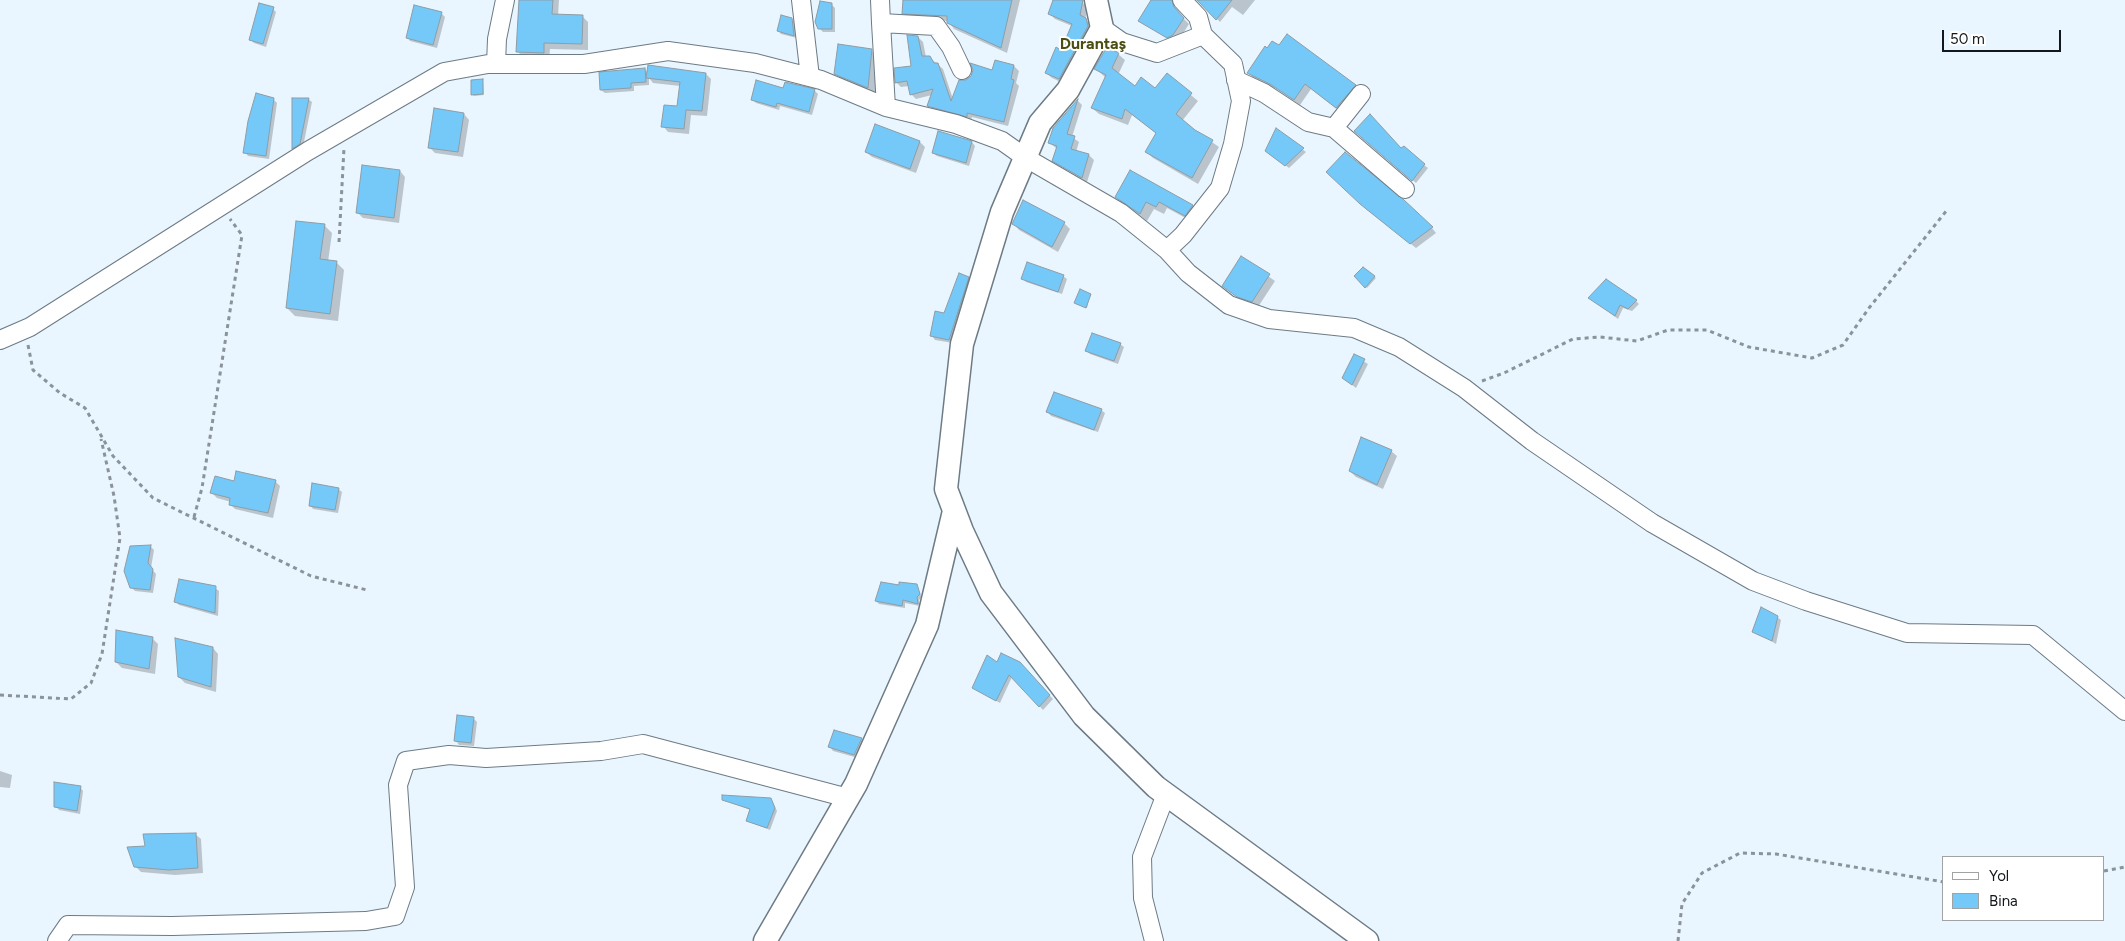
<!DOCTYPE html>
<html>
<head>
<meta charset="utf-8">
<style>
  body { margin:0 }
  #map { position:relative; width:2125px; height:941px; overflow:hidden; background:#e9f6ff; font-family:Figtree,sans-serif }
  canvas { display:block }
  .legend { position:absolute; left:1942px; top:856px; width:162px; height:65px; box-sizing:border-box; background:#fff; border:1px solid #a0a3a4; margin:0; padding:6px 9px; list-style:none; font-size:15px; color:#12181b }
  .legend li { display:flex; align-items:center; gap:10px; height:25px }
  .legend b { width:25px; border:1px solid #a0a3a4 }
  .scale { position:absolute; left:1942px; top:30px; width:119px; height:22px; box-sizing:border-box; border:2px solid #12181b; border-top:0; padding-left:6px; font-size:15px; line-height:18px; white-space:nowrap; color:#12181b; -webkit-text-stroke:4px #fff; paint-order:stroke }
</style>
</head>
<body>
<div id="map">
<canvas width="2125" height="941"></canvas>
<ul class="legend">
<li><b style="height:6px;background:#fff"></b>Yol</li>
<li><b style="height:14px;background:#75c9f9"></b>Bina</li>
</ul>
<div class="scale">50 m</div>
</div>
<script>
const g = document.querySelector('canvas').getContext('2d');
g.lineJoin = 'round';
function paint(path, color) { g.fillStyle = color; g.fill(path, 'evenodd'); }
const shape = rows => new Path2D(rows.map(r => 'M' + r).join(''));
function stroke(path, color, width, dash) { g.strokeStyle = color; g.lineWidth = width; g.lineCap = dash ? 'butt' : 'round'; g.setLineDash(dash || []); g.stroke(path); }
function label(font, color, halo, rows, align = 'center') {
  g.font = font + ' Figtree,sans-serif'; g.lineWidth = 4; g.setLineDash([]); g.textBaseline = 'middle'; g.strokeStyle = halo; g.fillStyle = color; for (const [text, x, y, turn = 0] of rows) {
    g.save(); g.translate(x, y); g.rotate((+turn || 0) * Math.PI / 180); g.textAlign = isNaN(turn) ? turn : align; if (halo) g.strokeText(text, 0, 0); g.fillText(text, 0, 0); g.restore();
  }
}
const shadow = shape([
  [521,0,559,0,558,16,582,16,588,22,588,50,550,49,549,59,524,58,518,52],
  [904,0,1020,0,1007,53,954,29,948,21,910,19,904,13],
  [1055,0,1082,2,1088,8,1085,19,1092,25,1065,84,1052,78,1046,73,1062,51,1072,26,1055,19,1049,13],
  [1198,0,1255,0,1243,15,1232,7,1220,22],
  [831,4,835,8,835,32,823,32,819,28],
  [273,9,276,12,266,47,254,43,250,39],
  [1177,12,1189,24,1179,40,1173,43,1160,33],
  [441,13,445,17,437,48,410,41,407,37],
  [792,19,796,23,797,38,781,34,778,30],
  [918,37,923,42,926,57,929,57,943,69,953,99,967,81,1014,66,1019,71,1016,83,1019,86,1008,126,972,117,971,121,934,111,929,106,932,95,916,99,911,94,909,86,901,87,896,82,913,67],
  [871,50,879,58,875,94,843,81,835,73],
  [1118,54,1125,60,1118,75,1135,87,1155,90,1167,75,1198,101,1182,121,1219,147,1198,184,1153,158,1147,152,1157,134,1132,115,1128,125,1099,114,1092,108,1106,78,1096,69],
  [645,69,648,73,706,74,711,79,707,116,691,115,689,134,668,132,663,126,678,108,680,86,653,83,649,78,649,85,634,86,634,91,605,93,601,90],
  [1249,73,1355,86,1361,91,1342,113,1311,89,1300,105,1277,89,1254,79],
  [483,81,484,95,474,96,472,94],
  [786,83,815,91,818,94,812,115,780,106,779,110,756,103,752,99,784,90],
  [273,99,277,103,269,159,248,156,245,152],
  [308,99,312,102,303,147,296,151,293,148],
  [1078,101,1082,105,1072,137,1079,142,1076,152,1089,155,1094,160,1087,182,1054,161,1057,149,1050,143,1054,129],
  [464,114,469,120,463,157,435,153,430,148],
  [1277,130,1306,152,1289,168,1270,154],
  [939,132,972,142,975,146,969,166,937,156,933,153],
  [1359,135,1424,165,1428,168,1416,183],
  [920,142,925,147,916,173,872,157,866,152],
  [1345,153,1432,228,1436,233,1416,248,1366,209],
  [400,171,405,177,399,223,363,218,357,212],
  [1130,172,1193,206,1200,213,1193,222,1167,208,1164,214,1154,209,1147,221,1116,197],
  [1064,223,1070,229,1058,252,1019,230,1014,224],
  [324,225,332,233,328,262,336,262,344,270,338,321,295,316,287,308],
  [1241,257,1275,281,1258,307,1244,302,1224,286],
  [1364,269,1376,278,1367,288,1356,276],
  [1063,276,1067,279,1062,294,1026,282,1023,278],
  [968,278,971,282,953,343,935,340,932,336],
  [1090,295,1087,308,1076,303],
  [1590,298,1636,301,1639,304,1632,311,1623,308,1618,319],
  [1120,344,1124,347,1118,364,1090,354,1087,351],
  [1355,356,1368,364,1356,388,1343,378],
  [1101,410,1105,413,1098,432,1051,416,1048,412],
  [1391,451,1397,456,1383,489,1356,477,1350,471],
  [275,481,280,486,273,518,235,509,230,504,231,502,217,498,212,493,235,483],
  [338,489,342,492,338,513,313,509,310,505],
  [150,546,154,550,151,568,156,574,153,593,135,591,131,587],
  [916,585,922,597,919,600,920,606,905,603,905,608,879,604,876,601,900,587],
  [215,588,219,591,218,616,179,605,175,601],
  [1777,617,1781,620,1776,644,1754,631],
  [152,638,158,644,155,674,122,668,116,662],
  [213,648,218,654,216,692,185,683,179,677],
  [1019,663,1053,699,1043,710,1012,677,1000,703,974,688,998,664],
  [473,718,477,722,474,746,459,745,456,741],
  [861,739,864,743,858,758,833,751,830,747],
  [0,771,12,775,10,788,0,787],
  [80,787,83,791,80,814,59,810,56,806],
  [723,799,771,799,777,811,770,830,747,821,750,810],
  [195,834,201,839,203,873,175,875,141,872,135,866,146,847]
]);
const building = shape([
  [519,0,553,0,552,14,583,15,582,44,544,43,544,53,516,52,519,0],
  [903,0,1012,0,1001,48,947,23,947,16,902,14,903,0],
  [1053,0,1083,0,1080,15,1086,18,1088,26,1059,79,1045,73,1056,47,1061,50,1072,24,1048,14,1053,0],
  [1151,0,1172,0,1174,7,1184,18,1173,35,1167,38,1138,21,1151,0],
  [1197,0,1232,0,1216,20,1197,0],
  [820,1,832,3,832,29,818,29,815,22,820,1],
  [259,3,274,7,263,44,249,40,259,3],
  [414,5,442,12,433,45,406,38,414,5],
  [781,15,792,18,794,36,777,31,781,15],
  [1287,34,1356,85,1336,108,1305,84,1294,100,1270,84,1247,73,1265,46,1267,48,1272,41,1279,45,1287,34],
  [907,35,918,36,922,56,930,56,934,63,938,63,951,101,959,80,966,80,971,76,973,70,970,63,992,70,995,60,1014,65,1011,79,1014,80,1004,122,967,113,967,117,927,106,933,89,910,95,907,81,895,83,894,68,911,66,907,35],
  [838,44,872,49,868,88,834,74,838,44],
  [1107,47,1119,53,1112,68,1135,86,1141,77,1155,88,1167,73,1192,93,1176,114,1195,130,1213,140,1192,178,1145,152,1156,133,1125,109,1122,119,1091,108,1106,75,1094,69,1107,47],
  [648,65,706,73,702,111,686,110,684,129,661,127,664,105,677,106,680,82,646,78,648,65],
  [645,68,646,82,631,83,631,88,600,90,599,72,645,68],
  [483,79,483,94,471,95,471,80,483,79],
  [756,80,783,88,785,82,815,89,809,112,777,103,776,107,751,100,756,80],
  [256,93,274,98,266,156,243,153,248,121,256,93],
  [292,98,309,98,300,144,292,149,292,98],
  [1078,99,1067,134,1075,136,1071,149,1089,154,1082,178,1052,161,1057,146,1048,143,1053,128,1078,99],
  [434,108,464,113,458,152,428,148,434,108],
  [1370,114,1401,148,1404,146,1425,164,1412,181,1354,131,1370,114],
  [875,124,920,141,910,169,865,152,875,124],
  [1276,128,1304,148,1285,166,1265,151,1276,128],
  [938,131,972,141,966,163,932,153,938,131],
  [1345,152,1403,199,1433,227,1410,244,1360,204,1326,172,1345,152],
  [362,165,400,170,394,218,356,213,362,165],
  [1130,170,1193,205,1185,216,1159,202,1156,207,1146,202,1140,214,1115,197,1130,170],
  [1023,200,1065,222,1052,247,1012,224,1023,200],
  [296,221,325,224,320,259,337,261,330,314,286,308,296,221],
  [1241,256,1270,274,1252,302,1237,297,1222,286,1241,256],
  [1027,262,1064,275,1058,292,1021,279,1027,262],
  [1363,267,1375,276,1365,288,1354,276,1363,267],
  [959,273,969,277,949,340,930,336,935,311,944,313,959,273],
  [1606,279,1637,300,1628,309,1620,305,1615,316,1588,298,1606,279],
  [1080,289,1091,294,1086,308,1074,303,1080,289],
  [1092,333,1121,343,1114,361,1085,351,1092,333],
  [1354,354,1365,359,1352,385,1342,378,1354,354],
  [1054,392,1102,409,1094,430,1046,412,1054,392],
  [1361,437,1392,450,1377,485,1349,471,1361,437],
  [236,471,276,480,268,513,229,505,230,498,210,493,215,476,234,481,236,471],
  [312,483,339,488,335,510,309,506,312,483],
  [151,545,148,563,153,569,150,590,130,588,124,571,130,546,151,545],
  [179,579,216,586,215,613,174,602,179,579],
  [881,582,899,585,899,582,917,584,920,594,917,597,918,604,903,600,902,606,875,601,881,582],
  [1761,607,1778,616,1772,641,1752,632,1761,607],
  [116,630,153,637,149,669,115,662,116,630],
  [175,638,213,647,211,687,178,677,175,638],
  [1001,653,1020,662,1050,695,1039,707,1009,675,996,701,972,688,987,655,997,662,1001,653],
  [457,715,474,717,471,743,454,741,457,715],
  [834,730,862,738,854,755,828,747,834,730],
  [54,782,81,786,77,811,54,807,54,782],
  [722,795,771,798,775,808,767,828,746,821,750,809,722,800,722,795],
  [196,833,198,868,169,870,134,867,127,847,145,846,143,834,196,833]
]);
const path = shape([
  [339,242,344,148],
  [28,345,33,370,60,393,85,408,113,456,153,498,311,576,367,590],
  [1482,381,1504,373,1573,339,1600,337,1637,341,1668,330,1707,330,1749,347,1812,358,1843,345,1869,308,1947,210],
  [194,517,202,488,242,235,230,219],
  [0,695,71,699,91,683,102,654,120,538,114,496,101,439],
  [2104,871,2125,867],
  [1678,941,1682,904,1702,873,1740,853,1776,854,1944,882]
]);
const minor = shape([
  [801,0,810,77],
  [880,0,881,23,936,26,951,47,962,70],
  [1182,0,1198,17,1203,35],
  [881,23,886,107],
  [496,64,497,39,505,0],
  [1236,80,1264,93,1308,122,1334,128,1405,189],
  [1334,128,1361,94],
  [1167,250,1188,273,1229,305,1269,319,1354,328,1399,347,1464,388,1532,441,1652,523,1753,581,1806,601,1907,633,2033,635,2125,711],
  [0,340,30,327,308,151,444,72,488,64,584,64,668,51,755,63,821,80,886,107,956,124,1002,141,1026,158,1121,213,1167,250,1183,235,1220,188,1233,144,1241,101,1233,64,1203,35,1157,53,1122,42,1102,28],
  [57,941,68,925,172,926,366,921,395,916,405,887,398,785,406,761,449,755,486,758,601,751,643,744,848,798],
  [1154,941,1143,898,1142,857,1166,794]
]);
const tertiary = shape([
  [1096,0,1102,28,1068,90,1040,123,1002,212,962,344,946,489,962,531,991,593,1084,716,1156,787,1367,941],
  [765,941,856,784,927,625,954,511]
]);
const quarterNames = [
  ["Durantaş",1093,44]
];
paint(shadow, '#0003');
paint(building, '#75c9f9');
stroke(building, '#8d9ca5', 1);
stroke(minor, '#6d7b84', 20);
stroke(tertiary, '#6d7b84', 25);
stroke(path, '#899399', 3, [4, 4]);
stroke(minor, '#fff', 18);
stroke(tertiary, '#fff', 22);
label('bold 16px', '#4b4e11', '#fff', quarterNames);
</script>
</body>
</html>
